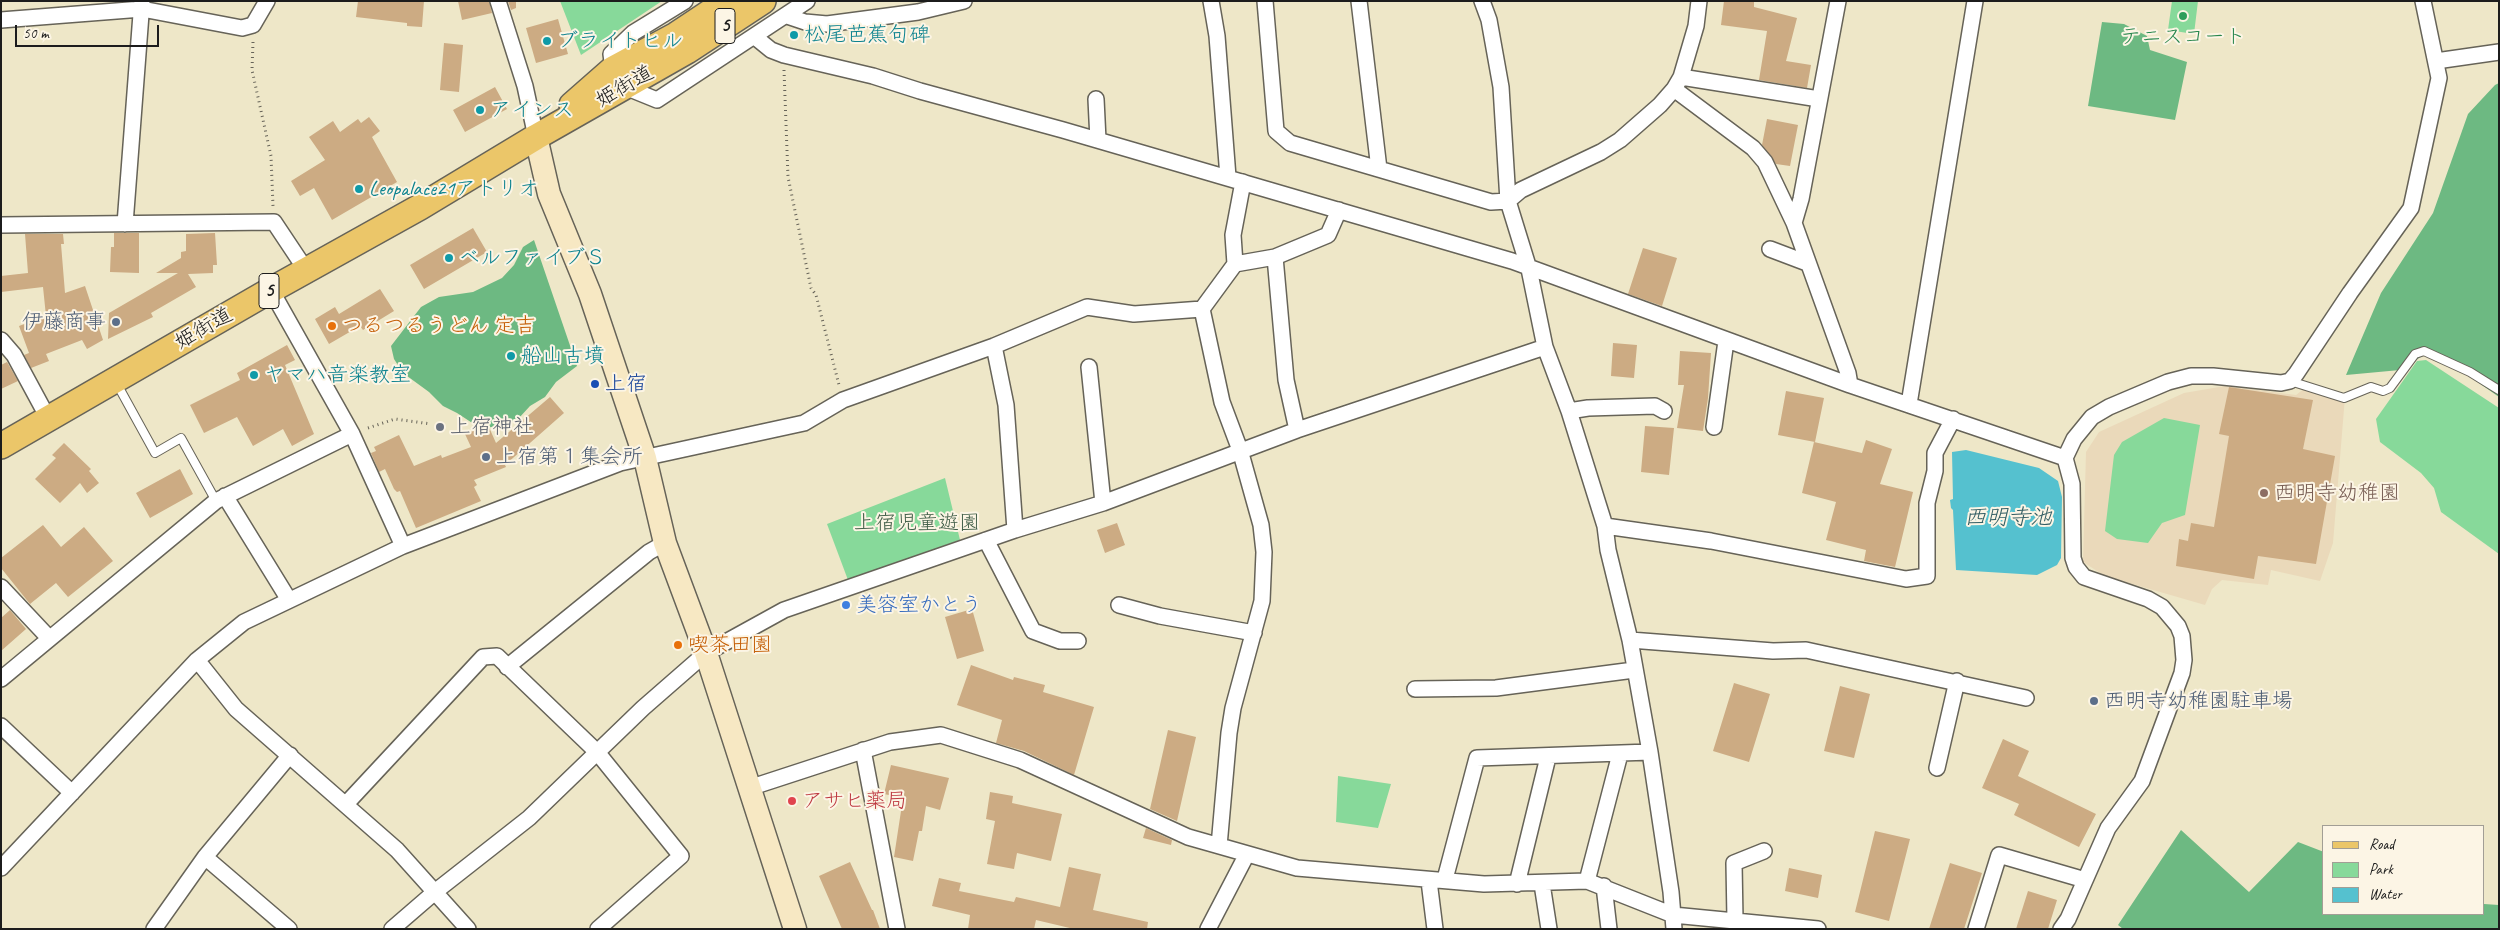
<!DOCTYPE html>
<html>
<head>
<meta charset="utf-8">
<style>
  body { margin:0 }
  #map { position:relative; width:2500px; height:930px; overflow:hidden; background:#eee7c8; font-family:Caveat,sans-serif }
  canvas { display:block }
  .frame { position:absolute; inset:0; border:2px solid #1c1c1c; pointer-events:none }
  .legend { position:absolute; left:2322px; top:825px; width:162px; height:90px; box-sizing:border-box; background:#fcf5e5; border:1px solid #a29e95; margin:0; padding:6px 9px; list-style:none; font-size:15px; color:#1c1c1c }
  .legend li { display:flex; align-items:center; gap:10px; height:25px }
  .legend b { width:25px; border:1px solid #a29e95 }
  .scale { position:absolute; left:15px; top:25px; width:144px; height:22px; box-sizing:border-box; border:2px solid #1c1c1c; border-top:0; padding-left:6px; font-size:15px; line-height:18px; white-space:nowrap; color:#1c1c1c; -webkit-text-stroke:4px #fcf5e5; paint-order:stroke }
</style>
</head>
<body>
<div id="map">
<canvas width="2500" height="930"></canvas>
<div class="frame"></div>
<ul class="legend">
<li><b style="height:6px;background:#ebc669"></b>Road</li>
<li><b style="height:14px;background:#87d99a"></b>Park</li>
<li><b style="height:14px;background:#55c1cf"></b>Water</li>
</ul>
<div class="scale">50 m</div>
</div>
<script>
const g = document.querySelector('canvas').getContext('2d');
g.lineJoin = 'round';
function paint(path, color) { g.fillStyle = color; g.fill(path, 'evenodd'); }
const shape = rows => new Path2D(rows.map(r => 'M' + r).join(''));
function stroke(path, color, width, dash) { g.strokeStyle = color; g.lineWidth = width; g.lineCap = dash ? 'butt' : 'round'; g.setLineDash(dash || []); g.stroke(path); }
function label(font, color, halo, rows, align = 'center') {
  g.font = font + ' Caveat,"Klee One",sans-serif'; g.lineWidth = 4; g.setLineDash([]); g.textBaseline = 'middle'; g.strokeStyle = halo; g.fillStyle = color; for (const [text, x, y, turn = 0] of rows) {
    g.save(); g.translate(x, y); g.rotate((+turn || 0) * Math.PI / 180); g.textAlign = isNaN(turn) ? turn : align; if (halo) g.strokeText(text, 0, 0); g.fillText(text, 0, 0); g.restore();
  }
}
const built = shape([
  [2225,386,2296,395,2305,388,2345,397,2333,543,2320,581,2271,570,2268,585,2222,580,2212,589,2205,605,2105,576,2083,562,2086,452,2099,432,2184,393]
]);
const green = shape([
  [560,1,662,1,581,55],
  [2172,1,2198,1,2194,34,2168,30],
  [2426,360,2499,408,2499,554,2441,512,2434,488,2421,473,2380,442,2376,419,2417,361],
  [2164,418,2200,425,2185,515,2162,523,2148,543,2117,539,2105,531,2114,455,2122,442],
  [945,478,960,540,848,580,827,524],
  [1338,776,1391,784,1378,828,1336,822]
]);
const forest = shape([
  [2102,22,2124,24,2147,36,2150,50,2187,62,2175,120,2088,106],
  [2499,83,2499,397,2432,350,2400,370,2346,375,2381,293,2433,213,2468,114,2495,85],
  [534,240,577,366,556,382,545,397,530,406,519,418,503,426,480,428,457,413,443,406,429,392,403,373,394,359,391,346,421,307,439,297,473,292,502,278,514,265,523,247],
  [2181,830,2249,892,2298,842,2324,852,2324,914,2484,914,2484,904,2499,905,2499,929,2123,929,2118,925]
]);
const water = shape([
  [1966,450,2039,468,2058,481,2062,497,2061,558,2057,565,2037,575,1956,570,1953,510,1951,508,1950,500,1953,499,1952,452]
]);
const building = shape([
  [358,1,424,1,422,27,407,26,407,23,356,17],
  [458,1,489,1,492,13,462,20],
  [508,1,516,1,516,8,511,10],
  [1724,1,1754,1,1754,7,1797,18,1786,61,1811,65,1807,88,1759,80,1767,31,1721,25],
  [558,19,568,54,536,63,526,28],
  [444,43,463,45,459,92,440,90],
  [495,87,507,109,465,132,453,110],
  [369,117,380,131,372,137,397,182,332,220,314,188,300,196,291,181,325,160,309,137,333,121,340,132,358,119,361,123],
  [1767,119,1798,125,1790,166,1776,164,1762,145],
  [473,228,487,252,424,289,410,265],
  [114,233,139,233,139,273,110,272,111,247,114,247],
  [215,233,217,265,213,265,213,273,188,274,196,287,151,313,153,317,108,339,109,313,178,273,156,273,181,258,181,252,186,251,186,234],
  [25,234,63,234,64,244,61,244,65,293,85,286,103,340,87,349,82,340,46,354,49,361,31,368,24,355,29,353,19,326,46,316,43,287,1,292,1,276,28,273],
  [1643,248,1677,258,1662,306,1628,294],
  [380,289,394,311,363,330,360,326,329,344,315,319,335,307,339,314],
  [1613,343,1637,345,1634,378,1611,376],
  [287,345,295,360,285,365,314,434,292,446,283,429,253,446,237,417,204,433,190,405,240,380,237,373],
  [1680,351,1711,353,1708,398,1703,431,1677,428,1684,385,1678,385],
  [7,362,18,381,1,389,1,365],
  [2229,387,2313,400,2303,449,2335,456,2316,564,2258,556,2254,579,2176,566,2179,539,2188,541,2191,523,2214,527,2229,436,2219,434],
  [1786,391,1824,398,1815,442,1778,435],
  [550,397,564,413,505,465,506,467,474,480,477,485,474,487,481,501,416,528,400,491,397,492,394,489,385,469,379,472,371,453,376,451,374,447,399,435,414,466,441,455,442,458,471,447,465,434,488,425,496,443],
  [1645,426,1674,428,1669,475,1641,472],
  [1866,440,1892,449,1880,484,1913,492,1895,567,1864,561,1866,550,1826,540,1836,502,1802,493,1814,442,1862,453],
  [64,443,91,469,89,471,99,483,87,493,80,483,60,503,35,479,56,458,52,455],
  [180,469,193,494,150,518,136,493],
  [1117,523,1125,545,1105,553,1097,530],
  [43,525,61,547,84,527,113,561,68,597,56,583,30,604,1,568,1,558],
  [972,609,984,651,957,659,945,617],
  [10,610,26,629,1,651,1,618],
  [971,665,1013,680,1014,677,1045,685,1043,692,1094,707,1074,775,1024,751,996,743,1002,720,957,705],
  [1734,683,1770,694,1749,762,1713,751],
  [1840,686,1870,694,1854,758,1824,751],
  [1168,730,1196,737,1177,821,1150,809],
  [2003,739,2029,751,2018,776,2096,814,2079,847,2014,815,2019,804,1982,788],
  [891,765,949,778,940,810,926,806,922,831,919,831,913,861,894,857,903,798,884,794],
  [990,792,1013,796,1012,803,1062,814,1051,861,1017,853,1014,869,987,864,995,821,986,819],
  [1146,828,1172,840,1171,845,1143,838],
  [1875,831,1910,839,1889,921,1855,912],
  [850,862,872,910,873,910,880,929,842,929,819,876],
  [1950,863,1982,873,1964,929,1929,929],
  [1069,867,1101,874,1093,910,1148,922,1147,929,1074,929,1036,920,1034,929,968,929,970,915,932,906,939,878,961,883,959,891,1014,902,1016,897,1060,907],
  [1789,868,1822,875,1818,898,1785,891],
  [2028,891,2057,900,2048,929,2016,929]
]);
const path = shape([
  [253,42,252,70,271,156,273,206],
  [784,70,788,177,811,288,816,295,839,385],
  [368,428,395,419,431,424]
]);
const lane = shape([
  [2290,381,2344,398,2371,387,2383,391,2390,388,2415,354,2424,351,2470,372,2499,390],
  [117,384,155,453,181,438,216,501]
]);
const street = shape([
  [498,1,525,86,536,137],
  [1211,1,1217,36,1228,177],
  [1265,1,1276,131,1290,143,1491,202,1508,201,1521,190,1601,152,1620,140,1660,105,1674,89,1681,77],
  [1359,1,1379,169],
  [1482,1,1489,20,1501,87,1508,201,1529,269,1545,347,1569,411,1605,526,1608,550,1630,640,1650,752,1671,892,1674,929],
  [1699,1,1696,26,1681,77,1819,99],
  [1838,1,1801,199,1794,223,1848,373,1850,385],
  [787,16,805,22,827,24,918,12,964,1],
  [1,20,142,9,242,28,253,25,267,1],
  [755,37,771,50,784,55,873,76,920,91,1063,130,1512,261,1850,385,2065,458],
  [2436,61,2499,52],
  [613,69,611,54,633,33,685,1],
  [625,87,657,100,807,1],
  [1674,89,1753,148,1765,162,1794,223],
  [1096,99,1098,140],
  [125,224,142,1],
  [1,225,274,222,306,270],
  [1770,249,1807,263],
  [1275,257,1286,380,1297,430],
  [1235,264,1233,235,1243,182],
  [271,290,352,434,403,546],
  [1,340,14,355,48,418],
  [994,346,1006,405,1015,530],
  [1089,367,1103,503],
  [1909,404,1975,1],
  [1569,411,1588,408,1655,406,1664,411],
  [1714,427,1726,341],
  [225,496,289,600],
  [1605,526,1711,541,1906,579,1927,576,1927,503,1935,471,1935,453,1953,419],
  [986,540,1033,631,1060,641,1078,641],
  [1,587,49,638],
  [1119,605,1160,616,1254,633],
  [1630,640,1773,651,1806,650,2026,698],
  [197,660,236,709,397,850,468,929],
  [507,667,649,552,665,543],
  [1,679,216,501,352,434],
  [1415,689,1496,688,1634,670],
  [1,726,72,793],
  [863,750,897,929],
  [1937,768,1957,681],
  [749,788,890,742,941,735,1020,760,1188,837,1297,868,1484,884,1587,881,1673,915,1818,929],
  [346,804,483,657,497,656,597,752,681,856,598,929],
  [1219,846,1229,733,1233,708,1262,601,1264,552,1261,525,1240,450,1222,402,1202,309,1235,264,1275,257,1328,235,1339,210],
  [205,857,289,929],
  [1,868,197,660,244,622,403,546,620,463,804,423,843,400,994,346,1087,307,1134,314,1202,309],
  [1445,879,1477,758,1650,752],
  [1429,881,1435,929],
  [1587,881,1620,754],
  [1517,884,1548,757],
  [1542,884,1549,929],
  [1604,886,1609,929],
  [1735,920,1734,863,1764,851],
  [154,929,205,857,290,755],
  [392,929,436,891,529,818,643,708,706,653,784,610,1015,530,1103,503,1297,430,1545,347],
  [1208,929,1247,854],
  [1976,929,1999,855,2085,880],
  [2061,929,2068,919,2108,828,2142,781,2182,673,2184,660,2182,636,2178,626,2162,607,2148,599,2084,577,2076,567,2073,558,2072,484,2065,458,2074,439,2092,417,2109,407,2168,382,2191,376,2213,376,2281,383,2290,381,2296,374,2350,293,2411,208,2439,78,2423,1]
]);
const secondary = shape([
  [536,137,549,194,590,294,645,458,665,543,706,653,795,929]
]);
const primary = shape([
  [572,105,613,69,676,35,727,1],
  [1,446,271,290,420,207,536,137,687,51,763,1]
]);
const markers = [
  [2183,16,5,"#2e9e5b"],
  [794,35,5,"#0f9aa8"],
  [547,41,5,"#0f9aa8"],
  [480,110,5,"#0f9aa8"],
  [359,189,5,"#0f9aa8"],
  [449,258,5,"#0f9aa8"],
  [116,322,5,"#5c6f8a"],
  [332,326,5,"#e8710a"],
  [511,356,5,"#0f9aa8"],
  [254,375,5,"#0f9aa8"],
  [595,384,5,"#1a4fb4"],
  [440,427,5,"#6b7280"],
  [486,457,5,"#5c6f8a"],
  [2264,493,5,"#8d6e63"],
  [846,605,5,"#3f7fe0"],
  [678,645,5,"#e8710a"],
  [2094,701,5,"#5c6f8a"],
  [792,801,5,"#e0444e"]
];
const shields = [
  [725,26,20],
  [269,291,20]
];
const shieldNames = [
  ["5",725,26],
  ["5",269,291]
];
const cultureNames = [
  ["松尾芭蕉句碑",804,35],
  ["ブライトヒル",557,41],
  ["アインス",490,110],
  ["Leopalace21アトリオ",369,189],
  ["ベルファイブＳ",459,258],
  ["船山古墳",521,356],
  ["ヤマハ音楽教室",264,375]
];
const leisureNames = [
  ["テニスコート",2183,37]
];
const streetNames = [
  ["姫街道",625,87,-30],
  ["姫街道",204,329,-30]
];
const serviceNames = [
  ["伊藤商事",106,322,"right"],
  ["上宿第１集会所",496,457],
  ["西明寺幼稚園駐車場",2104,701]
];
const foodNames = [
  ["つるつるうどん 定吉",342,326],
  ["喫茶田園",688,645]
];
const transitNames = [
  ["上宿",605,384]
];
const worshipNames = [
  ["上宿神社",450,427]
];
const educationNames = [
  ["西明寺幼稚園",2274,493]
];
const parkNames = [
  ["上宿児童遊園",917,523]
];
const shopNames = [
  ["美容室かとう",856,605]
];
const healthNames = [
  ["アサヒ薬局",802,801]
];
const waterNames = [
  ["西明寺池",2008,518]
];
paint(built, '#ead9ba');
paint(green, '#87d99a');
paint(forest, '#6db982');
paint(water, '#55c1cf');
paint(building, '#ccab83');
stroke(lane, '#666358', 10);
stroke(street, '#666358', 18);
stroke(secondary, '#666358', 25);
stroke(primary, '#666358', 28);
stroke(path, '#666358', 3, [1, 4]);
stroke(lane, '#fff', 8);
stroke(street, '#fff', 15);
stroke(secondary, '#f7e8c3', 22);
stroke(primary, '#ebc669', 25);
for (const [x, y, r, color] of markers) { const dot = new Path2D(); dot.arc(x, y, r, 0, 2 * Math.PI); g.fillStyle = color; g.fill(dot); stroke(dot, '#fcf5e5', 2); }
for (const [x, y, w] of shields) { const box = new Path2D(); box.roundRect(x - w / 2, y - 17.5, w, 35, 4); g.fillStyle = '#fcf5e5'; g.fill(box); stroke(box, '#1c1c1c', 1); }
label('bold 20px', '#1c1c1c', null, shieldNames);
label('21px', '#0d838f', '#fcf5e5', cultureNames, 'left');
label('21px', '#27864d', '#fcf5e5', leisureNames);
label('21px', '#1c1c1c', '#fcf5e5', streetNames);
label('21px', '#4e5e75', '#fcf5e5', serviceNames, 'left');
label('21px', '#c56008', '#fcf5e5', foodNames, 'left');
label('21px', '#164399', '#fcf5e5', transitNames, 'left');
label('21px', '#5b616d', '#fcf5e5', worshipNames, 'left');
label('21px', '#785e54', '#fcf5e5', educationNames, 'left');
label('21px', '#415e48', '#fcf5e5', parkNames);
label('21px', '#366cbe', '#fcf5e5', shopNames, 'left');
label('21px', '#be3a42', '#fcf5e5', healthNames, 'left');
label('italic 22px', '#335e64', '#fcf5e5', waterNames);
</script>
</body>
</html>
